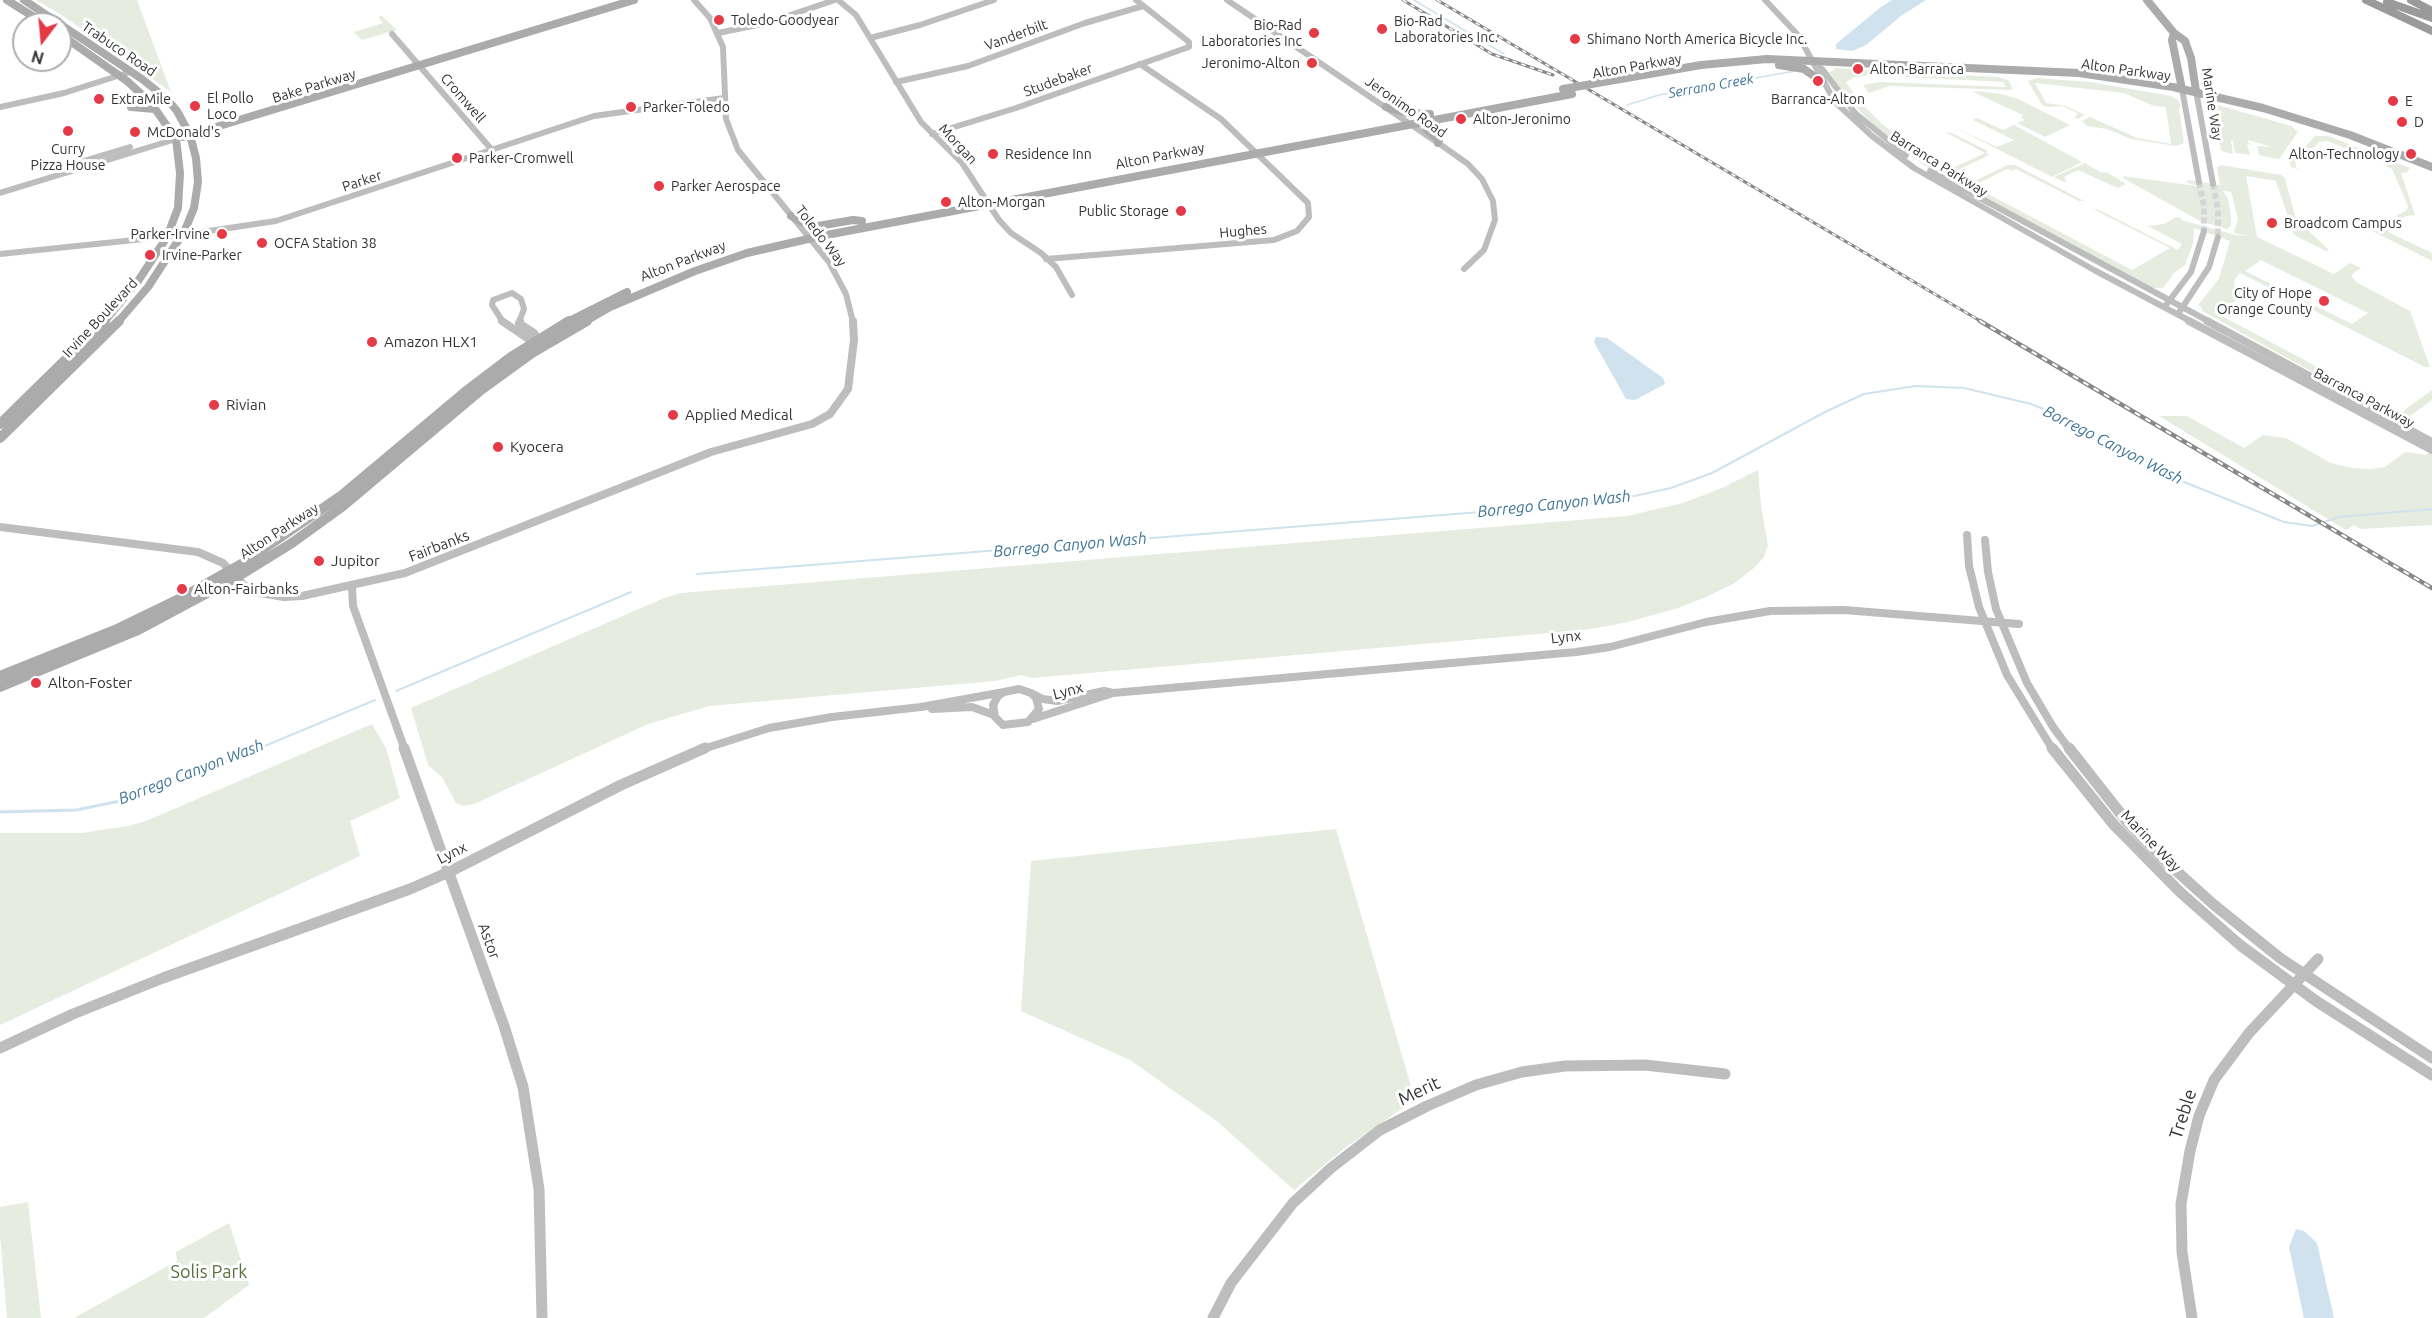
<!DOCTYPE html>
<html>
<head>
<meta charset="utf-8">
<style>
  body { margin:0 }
  #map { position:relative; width:2432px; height:1318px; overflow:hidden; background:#fff; font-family:Ubuntu,sans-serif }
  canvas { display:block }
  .north { position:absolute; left:12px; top:12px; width:60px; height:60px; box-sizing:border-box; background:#fff; border:2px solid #adadad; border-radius:50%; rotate:196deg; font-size:16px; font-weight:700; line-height:24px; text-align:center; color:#333 }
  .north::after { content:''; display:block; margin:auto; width:21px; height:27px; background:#e63946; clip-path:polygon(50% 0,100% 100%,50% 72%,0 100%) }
</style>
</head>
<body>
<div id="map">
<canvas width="2432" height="1318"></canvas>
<div class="north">N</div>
</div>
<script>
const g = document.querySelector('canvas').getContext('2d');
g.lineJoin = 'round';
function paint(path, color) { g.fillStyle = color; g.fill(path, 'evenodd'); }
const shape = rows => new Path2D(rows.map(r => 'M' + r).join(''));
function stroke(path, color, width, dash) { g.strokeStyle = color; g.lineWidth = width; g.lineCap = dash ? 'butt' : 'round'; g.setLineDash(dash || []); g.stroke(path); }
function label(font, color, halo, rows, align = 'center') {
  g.font = font + ' Ubuntu,sans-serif'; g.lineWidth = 6; g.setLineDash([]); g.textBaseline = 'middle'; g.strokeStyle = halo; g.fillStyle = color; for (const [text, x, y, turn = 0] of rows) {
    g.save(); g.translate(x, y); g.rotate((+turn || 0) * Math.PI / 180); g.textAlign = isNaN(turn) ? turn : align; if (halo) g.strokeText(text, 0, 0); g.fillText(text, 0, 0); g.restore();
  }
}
const green = shape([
  [36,0,137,0,171,92,60,14],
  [382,16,397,30,362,40,354,32,383,23,378,17],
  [1834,68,1998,77,2009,81,2013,90,1889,86,1869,93,1863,85,1880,82,2006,87,2003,82,1872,75,1855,77,1846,82,1858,100,1882,124,1946,171,1985,153,1945,132,1952,133,1988,151,1986,152,1989,155,1950,174,1934,171,1922,164,1875,127,1842,92,1829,72,1835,70],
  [2037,78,2090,82,2171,96,2179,101,2181,106,2179,109,2184,143,2176,146,2131,139,2107,129,2087,126,2082,121,2090,117,2137,138,2171,144,2166,107,2154,106,2124,93,2035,83,2046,103,2066,106,2085,115,2077,119,2074,117,2079,114,2063,106,2048,107,2042,105,2028,81],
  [1977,91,2001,94,2018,99,2070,125,2045,137,2017,123,2025,120,2021,117,2023,115,1973,92],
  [2218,105,2291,126,2298,132,2279,159,2259,155,2257,146,2272,147,2248,140,2248,143,2255,145,2247,144,2250,155,2235,153,2233,141,2231,141,2233,154,2224,152,2221,150,2212,108],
  [1977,118,2003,130,2014,125,2082,162,2052,177,1956,128,1997,147,2014,140,1973,120],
  [2315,136,2328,136,2410,168,2406,173,2401,173,2415,215,2406,216,2386,229,2390,230,2388,232,2432,253,2432,261,2356,223,2376,227,2407,210,2408,206,2392,169,2386,166,2388,165,2327,141,2319,142,2310,151,2295,159,2296,168,2300,170,2291,167,2289,160,2291,155,2306,146],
  [2085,163,2100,172,2108,173,2126,184,2118,188,2078,170,2064,177,2067,181,2064,182,2054,177],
  [2008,165,2015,165,2084,201,2079,201,2016,169,2012,171,2007,169,1973,186,2132,270,2170,248,2093,209,2099,210,2178,250,2182,244,2148,226,2164,224,2176,217,2181,218,2181,220,2236,235,2249,236,2234,233,2238,219,2231,192,2223,191,2228,198,2231,218,2231,226,2227,229,2200,221,2123,178,2123,176,2203,187,2188,183,2187,180,2220,185,2217,167,2221,165,2281,175,2285,178,2295,216,2300,223,2329,250,2326,251,2294,235,2276,181,2246,176,2257,237,2334,274,2350,263,2361,268,2351,275,2356,282,2410,311,2430,367,2425,367,2240,273,2235,279,2234,285,2248,293,2216,313,2402,412,2432,390,2432,400,2406,419,2396,418,2202,311,2202,308,2198,305,2219,279,2230,241,2194,228,2193,243,2185,265,2173,274,2163,288,2149,288,1970,190,1972,189,1968,184],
  [2261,260,2368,313,2352,324,2245,271],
  [2159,416,2187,416,2244,448,2263,435,2286,438,2331,463,2351,468,2370,469,2385,467,2405,452,2426,455,2429,452,2432,454,2432,525,2360,529,2354,525,2346,530],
  [1758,470,1761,506,1768,545,1764,557,1755,567,1735,583,1706,597,1678,608,1624,623,1584,630,1032,678,1021,675,995,681,709,706,648,724,474,804,463,806,456,803,442,777,428,765,411,708,664,598,681,593,1627,516,1683,503,1722,488],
  [372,724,386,748,400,798,350,821,360,856,0,1025,0,833,82,833,128,826,146,821],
  [1336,829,1415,1100,1346,1147,1294,1190,1218,1122,1130,1060,1021,1011,1031,861],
  [28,1202,41,1318,7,1318,0,1235,0,1207],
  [229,1223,249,1285,204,1318,74,1318,177,1261,176,1252]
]);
const water = shape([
  [1892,0,1926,0,1901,16,1866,45,1852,51,1836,49,1836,44,1881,7],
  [1596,337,1607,338,1663,378,1665,384,1635,400,1626,399,1594,342],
  [2296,1229,2304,1231,2317,1243,2334,1318,2304,1318,2289,1247]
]);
const streamFar2 = shape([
  [1414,0,1504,54],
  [1627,105,1659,95,1795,71]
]);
const streamFar1 = shape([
  [697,574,1607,502,1671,488,1712,473,1827,411,1864,394,1916,386,1964,388,2031,404,2073,421,2179,480,2284,522,2312,526,2339,517,2432,509],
  [396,691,631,592],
  [255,750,375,700]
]);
const stream = shape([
  [0,812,76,810,130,799,258,748]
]);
const secondaryTunnel = shape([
  [2199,182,2204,206,2204,231],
  [2213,184,2218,210,2218,237]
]);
const secondaryFar2 = shape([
  [694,0,710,18,723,47,726,119,738,150,829,262,846,294,853,322],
  [838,0,856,15,921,122,962,163,999,220,1011,233,1041,253,1056,267,1072,295],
  [1227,0,1444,147,1468,164,1482,179,1493,201,1495,220,1484,250,1464,269],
  [1765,0,1798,35,1835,102,1872,136,1914,168,2094,270,2192,322],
  [718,33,767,23,835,0],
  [392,34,492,150],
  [870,38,920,25,994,0],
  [1815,64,1823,70,1855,113,1906,155],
  [896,82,968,66,1085,23,1143,6],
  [2182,89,2199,182],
  [2196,91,2213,184],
  [0,107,64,93,130,72],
  [932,134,1016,108,1189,47,1189,42,1136,0],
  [57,169,130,147],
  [1930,171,2210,322],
  [0,193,176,139],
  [0,254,182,235,276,221,594,116,724,98],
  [1046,259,1274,240,1297,231,1309,217,1308,203,1221,119,1140,64],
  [2166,305,2191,272,2204,231],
  [2180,311,2209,267,2218,237],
  [503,322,492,305,493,300,512,293,521,299,524,309,519,322]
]);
const secondaryFar1 = shape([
  [502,321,527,338,538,340],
  [520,321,519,323,534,333,542,345],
  [2189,321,2432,450],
  [2207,321,2432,442],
  [0,527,198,552,223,563,244,585,260,593,284,597,302,596,405,573,711,452,812,424,830,414,848,389,854,340,853,321],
  [1967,535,1969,566,1979,607,2007,675,2053,750],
  [1985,540,1988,572,1996,609,2027,683,2053,727,2070,750],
  [352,586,353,606,405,750],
  [1019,689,1031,693,1036,698,1039,709,1028,722,1003,725,995,717,993,705,998,696,1004,692,1019,689],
  [1031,693,1043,699,1057,701,1104,691,1113,693,1576,652,1610,647,1706,622,1770,611,1844,610,2019,624],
  [932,709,972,707,994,715],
  [1033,719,1113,693],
  [700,750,769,728,832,717,921,707,1004,692]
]);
const secondary = shape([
  [404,748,504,1026,523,1087,539,1189,542,1318],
  [2052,748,2114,825,2180,892,2240,945,2316,1001,2432,1075],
  [2069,748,2128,823,2162,858,2213,904,2280,958,2432,1058],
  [0,1048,73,1014,163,978,410,889,449,872,621,785,705,748],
  [1213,1318,1231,1283,1293,1203,1331,1168,1380,1130,1427,1106,1476,1085,1522,1072,1565,1066,1645,1065,1725,1074],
  [2192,1318,2182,1252,2181,1204,2190,1151,2199,1116,2214,1080,2249,1033,2318,959]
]);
const primaryFar1 = shape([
  [7,0,45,24],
  [24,0,142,79,167,99,177,111,190,135,196,158,198,182,194,208,185,230,148,287,118,322],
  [2147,0,2174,33,2185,41,2191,58,2196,91],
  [2174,33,2172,40,2182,89],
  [60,34,127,81,151,103,176,139,180,173,178,208,167,237,138,281,104,322],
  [1779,65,1804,69,1822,82],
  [1609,81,1701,65,1767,59,2079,73,2173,87,2263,108,2350,135,2432,167],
  [131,107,155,109],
  [1386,107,1407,113,1430,114],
  [1436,122,1427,130,1439,140,1438,143],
  [183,137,634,0],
  [791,216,808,225,818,226,853,220,862,221],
  [567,322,627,292],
  [584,322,610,307,695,271,747,253,821,236,1572,94]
]);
const primary = shape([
  [0,424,105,321],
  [0,438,119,321],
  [0,676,115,630,179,599,243,563,342,495,465,392,511,357,569,321],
  [0,687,136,631,237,577,292,543,343,506,481,390,532,353,587,321]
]);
const highway = shape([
  [2366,0,2432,31],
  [2411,0,2432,11],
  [2387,2,2432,18]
]);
const railFar1 = shape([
  [1403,0,1492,54,1553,75],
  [1437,0,1982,322]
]);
const rail = shape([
  [1980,321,2432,588]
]);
const primaryBridge = shape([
  [1563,89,1609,81]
]);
const markers = [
  [719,20,6,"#e63946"],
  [1382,29,6,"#e63946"],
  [1314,33,6,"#e63946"],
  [1575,39,6,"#e63946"],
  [1312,63,6,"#e63946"],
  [1858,69,6,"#e63946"],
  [1818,81,6,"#e63946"],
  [99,99,6,"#e63946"],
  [2393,101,6,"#e63946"],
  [195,106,6,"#e63946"],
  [631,107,6,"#e63946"],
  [1461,119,6,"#e63946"],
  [2402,122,6,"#e63946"],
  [68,131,6,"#e63946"],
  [135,132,6,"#e63946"],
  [993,154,6,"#e63946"],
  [2411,154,6,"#e63946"],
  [457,158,6,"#e63946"],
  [659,186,6,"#e63946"],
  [946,202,6,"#e63946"],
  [1181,211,6,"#e63946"],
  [2272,223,6,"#e63946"],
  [222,234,6,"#e63946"],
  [262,243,6,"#e63946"],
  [150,255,6,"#e63946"],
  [2324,301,6,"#e63946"],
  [372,342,6,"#e63946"],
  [214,405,6,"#e63946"],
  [673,415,6,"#e63946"],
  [498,447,6,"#e63946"],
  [319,561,6,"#e63946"],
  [182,589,6,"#e63946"],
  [36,683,6,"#e63946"]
];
const farPoinames = [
  ["Toledo-Goodyear",731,20],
  ["Bio-Rad",1394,21],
  ["Laboratories Inc.",1394,37],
  ["Bio-Rad",1302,25,"right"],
  ["Laboratories Inc",1302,41,"right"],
  ["Shimano North America Bicycle Inc.",1587,39],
  ["Jeronimo-Alton",1300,63,"right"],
  ["Alton-Barranca",1870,69],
  ["El Pollo",207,98],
  ["Loco",207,114],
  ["ExtraMile",111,99],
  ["Barranca-Alton",1818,99,"center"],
  ["E",2405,101],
  ["Parker-Toledo",643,107],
  ["Alton-Jeronimo",1473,119],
  ["D",2414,122],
  ["McDonald's",147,132],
  ["Curry",68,149,"center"],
  ["Pizza House",68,165,"center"],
  ["Residence Inn",1005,154],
  ["Alton-Technology",2399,154,"right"],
  ["Parker-Cromwell",469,158],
  ["Parker Aerospace",671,186],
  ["Alton-Morgan",958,202],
  ["Public Storage",1169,211,"right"],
  ["Broadcom Campus",2284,223],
  ["Parker-Irvine",210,234,"right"],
  ["OCFA Station 38",274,243],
  ["Irvine-Parker",162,255],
  ["City of Hope",2312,293,"right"],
  ["Orange County",2312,309,"right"]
];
const farStreetnames = [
  ["Vanderbilt",1016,35,-20],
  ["Trabuco Road",119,49,34],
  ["Alton Parkway",1637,66,-10],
  ["Alton Parkway",2126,70,8],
  ["Studebaker",1058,80,-20],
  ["Bake Parkway",314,86,-17],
  ["Cromwell",463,98,49],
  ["Marine Way",2212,104,81],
  ["Jeronimo Road",1406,107,35],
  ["Morgan",958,144,47],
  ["Alton Parkway",1160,156,-11],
  ["Barranca Parkway",1939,164,32],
  ["Parker",362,181,-18],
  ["Hughes",1243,231,-5],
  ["Toledo Way",821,236,52],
  ["Alton Parkway",683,261,-21],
  ["Irvine Boulevard",100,318,-47],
  ["Barranca Parkway",2364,398,28],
  ["Alton Parkway",279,531,-33]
];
const farWaternames = [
  ["Serrano Creek",1711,86,-10]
];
const poiNames = [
  ["Amazon HLX1",384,342],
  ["Rivian",226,405],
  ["Applied Medical",685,415],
  ["Kyocera",510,447],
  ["Jupitor",331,561],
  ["Alton-Fairbanks",194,589],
  ["Alton-Foster",48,683]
];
const streetNames = [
  ["Fairbanks",439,546,-21],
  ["Lynx",1566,637,-6],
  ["Lynx",1068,691,-15],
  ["Marine Way",2151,841,46],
  ["Lynx",452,853,-26],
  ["Astor",489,941,70]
];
const waterNames = [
  ["Borrego Canyon Wash",2113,445,27],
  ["Borrego Canyon Wash",1554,504,-6],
  ["Borrego Canyon Wash",1070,545,-5],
  ["Borrego Canyon Wash",191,772,-21]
];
const nearStreetnames = [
  ["Merit",1419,1091,-25],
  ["Treble",2183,1114,-72]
];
const nearParknames = [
  ["Solis Park",209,1272]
];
paint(green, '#e6ecdf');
paint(water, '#cfe2ee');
stroke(streamFar2, '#cfe2ee', 1.5);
stroke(streamFar1, '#cfe2ee', 2);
stroke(stream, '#cfe2ee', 3);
stroke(secondaryTunnel, '#d6d6d6', 6, [6, 3]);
stroke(secondaryFar2, '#bdbdbd', 6);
stroke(secondaryFar1, '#bdbdbd', 8);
stroke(secondary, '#bdbdbd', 11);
stroke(primaryFar1, '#ababab', 8);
stroke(primary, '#ababab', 10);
stroke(highway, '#9a9a9a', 8);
stroke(railFar1, '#888', 3);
stroke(rail, '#888', 4.5);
stroke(railFar1, '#fff', 1.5, [4.5]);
stroke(rail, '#fff', 2, [6]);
stroke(primaryBridge, '#ababab', 8);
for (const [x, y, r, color] of markers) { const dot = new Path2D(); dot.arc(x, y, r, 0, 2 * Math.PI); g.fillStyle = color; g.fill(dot); stroke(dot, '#fff', 2); }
label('14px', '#333', '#fff', farPoinames, 'left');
label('14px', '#333', '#fff', farStreetnames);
label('italic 14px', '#3f7597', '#fff', farWaternames);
label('15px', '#333', '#fff', poiNames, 'left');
label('15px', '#333', '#fff', streetNames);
label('italic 16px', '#3f7597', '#fff', waterNames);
label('18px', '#333', '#fff', nearStreetnames);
label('18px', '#56703f', '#fff', nearParknames);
</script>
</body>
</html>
